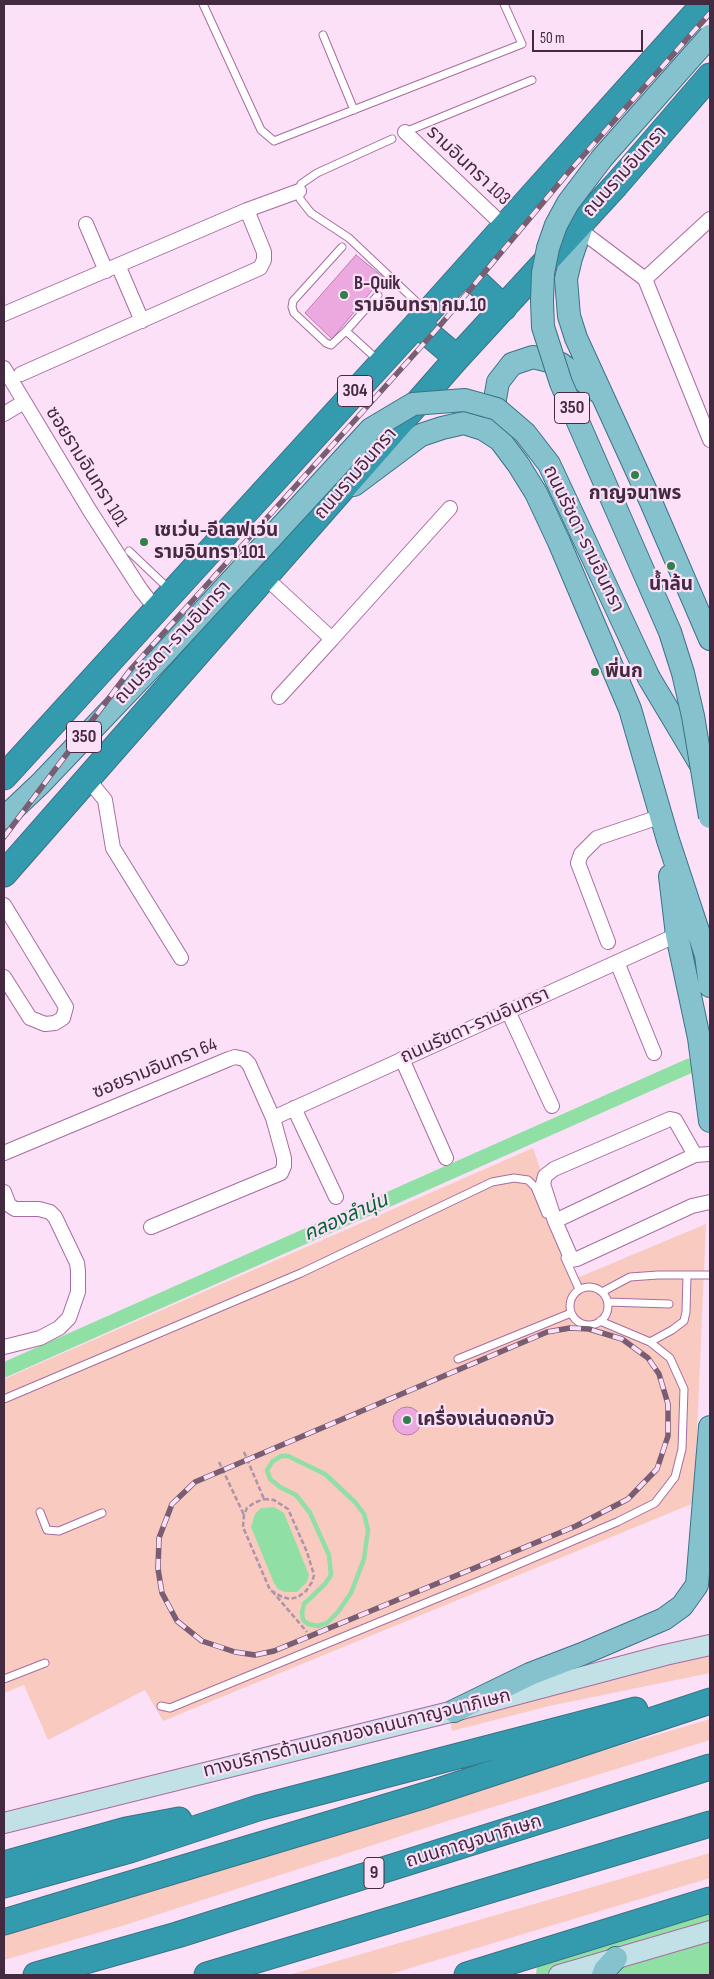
<!DOCTYPE html>
<html>
<head>
<meta charset="utf-8">
<style>
  body { margin:0 }
  #map { position:relative; width:714px; height:1979px; overflow:hidden; background:#fce0f7; font-family:"Sofia Sans Condensed",sans-serif }
  canvas { display:block }
  .frame { position:absolute; inset:0; border:5px solid #442a40; pointer-events:none }
  .scale { position:absolute; left:532px; top:30px; width:111px; height:22px; box-sizing:border-box; border:2px solid #442a40; border-top:0; padding-left:6px; font-size:15px; line-height:18px; white-space:nowrap; color:#442a40; -webkit-text-stroke:4px #fce0f7; paint-order:stroke }
</style>
</head>
<body>
<div id="map">
<canvas width="714" height="1979"></canvas>
<div class="frame"></div>
<div class="scale">50 m</div>
</div>
<script>
const g = document.querySelector('canvas').getContext('2d');
g.lineJoin = 'round';
function paint(path, color) { g.fillStyle = color; g.fill(path, 'evenodd'); }
const shape = rows => new Path2D(rows.map(r => 'M' + r).join(''));
function stroke(path, color, width, dash) { g.strokeStyle = color; g.lineWidth = width; g.lineCap = dash ? 'butt' : 'round'; g.setLineDash(dash || []); g.stroke(path); }
function label(font, color, halo, rows, align = 'center') {
  g.font = font + ' "Sofia Sans Condensed","Noto Sans Thai",sans-serif'; g.lineWidth = 4.5; g.setLineDash([]); g.textBaseline = 'middle'; g.strokeStyle = halo; g.fillStyle = color; for (const [text, x, y, turn = 0] of rows) {
    g.save(); g.translate(x, y); g.rotate((+turn || 0) * Math.PI / 180); g.textAlign = isNaN(turn) ? turn : align; if (halo) g.strokeText(text, 0, 0); g.fillText(text, 0, 0); g.restore();
  }
}
const green = shape([
  [533,1148,577,1278,706,1224,694,1503,163,1721,145,1690,48,1740,24,1685,4,1693,4,1379],
  [710,1653,710,1673,549,1706,452,1731,450,1719],
  [710,1719,710,1740,441,1823,125,1925,4,1960,4,1929],
  [710,1853,710,1878,387,1975,289,1975]
]);
const water = shape([
  [274,1507,284,1513,309,1575,307,1582,297,1592,285,1592,278,1589,274,1583,251,1527,255,1514,261,1508],
  [710,1887,710,1975,536,1975,539,1943]
]);
const stream = shape([
  [281,1456,288,1456,325,1474,355,1502,364,1514,368,1530,364,1559,351,1593,338,1612,327,1623,318,1626,308,1624,303,1620,302,1613,304,1604,325,1584,331,1575,329,1555,310,1513,296,1495,280,1487,270,1479,267,1470,273,1461,281,1456]
]);
const canal = shape([
  [4,1370,689,1066]
]);
const building = shape([
  [356,255,383,277,332,339,305,313,356,255],
  '393 1421a14 14 0 1 1 28 0a14 14 0 1 1-28 0Z'
]);
const path = shape([
  [244,1452,264,1499],
  [219,1462,244,1515],
  [264,1499,274,1500,288,1509,307,1552,314,1575,312,1582,306,1591,298,1597,290,1599,282,1597,270,1590,243,1527,244,1515,247,1508,254,1503,264,1499],
  [272,1591,307,1632]
]);
const lane = shape([
  [203,4,261,130,274,141,522,44,504,4],
  [323,35,354,110],
  [405,132,532,80],
  [392,139,317,173,301,184,299,191,300,199,311,213,349,238,424,309],
  [342,247,293,301,292,307,294,313,326,343,331,345,346,331],
  [378,295,346,331,379,361],
  [129,551,170,590],
  [565,1258,579,1289],
  '570 1306a19 19 0 1 1 38 0a19 19 0 1 1-38 0Z',
  [602,1292,630,1277,658,1275,710,1275],
  [608,1302,669,1304],
  [650,1342,672,1330,684,1321,686,1312,687,1276],
  [458,1359,571,1313],
  [4,1399,301,1273,492,1182,514,1178,528,1180,535,1187,546,1214],
  [40,1512,47,1530,59,1531,102,1513],
  [4,1679,45,1663],
  [161,1706,170,1708,479,1581,617,1522,655,1503,675,1477,682,1449,684,1389,670,1358,650,1342,600,1321]
]);
const street = shape([
  [405,132,505,227],
  [86,224,106,271],
  [580,230,645,279,710,440],
  [118,265,142,321],
  [645,279,710,219],
  [4,314,247,210,299,191],
  [4,368,90,511,141,590,156,609],
  [21,374,260,268,264,260,264,252,247,210],
  [4,414,24,402],
  [265,577,332,639,450,508],
  [279,697,332,639],
  [87,778,105,800,113,848,181,958],
  [4,905,66,1007,63,1018,55,1023,45,1024,30,1018,4,977],
  [608,942,578,863,581,854,597,838,662,816],
  [617,962,654,1053],
  [508,1011,552,1106],
  [402,1059,446,1158],
  [294,1108,336,1197],
  [273,1118,677,935],
  [4,1153,229,1059,235,1057,244,1059,249,1064,273,1118,284,1158,284,1166,281,1173,151,1227],
  [710,1154,695,1155,675,1120,670,1119,554,1169,545,1176,543,1184,555,1221,572,1260,577,1259,692,1206,710,1202],
  [4,1192,9,1205,15,1209,39,1209,50,1212,55,1217,77,1263,78,1271,78,1292,69,1318,59,1328,40,1338,4,1347],
  [555,1221,695,1155]
]);
const secondary = shape([
  [4,1823,454,1711,665,1655,710,1645],
  [559,1975,710,1931]
]);
const primary = shape([
  [584,220,571,258,566,279,569,316,576,338,651,502,710,639],
  [497,427,494,416,495,399,498,382,512,364,533,357,561,364,600,393],
  [354,485,421,435,442,428,464,423,483,429,500,440,518,464,536,493,559,542,630,709,668,840,706,955,710,986],
  [649,678,701,765],
  [4,818,41,783,163,655],
  [670,876,677,935,699,1038,710,1121],
  [454,1711,530,1674,582,1654,664,1619,682,1606,697,1585,710,1427],
  [603,1975,605,1970,616,1958]
]);
const highway = shape([
  [465,271,504,308],
  [417,324,457,358],
  [4,777,428,312,704,4],
  [4,874,457,358,616,185,710,76],
  [4,1864,126,1830,179,1820],
  [4,1885,130,1850,258,1808,635,1710],
  [4,1922,426,1795,710,1701],
  [36,1975,177,1935,710,1767],
  [207,1975,710,1824],
  [467,1975,710,1900]
]);
const rail = shape([
  [4,837,131,669,437,329,567,174,710,13],
  [570,1328,589,1329,622,1339,648,1358,659,1374,668,1404,668,1436,657,1469,628,1499,576,1526,274,1651,255,1655,235,1652,202,1641,177,1621,162,1593,158,1569,159,1538,172,1504,195,1482,547,1332,570,1328]
]);
const primaryBridge = shape([
  [710,36,602,158,568,203,556,225,548,248,543,273,542,301,543,327,561,383,670,632,683,673,693,716,710,817],
  [163,655,371,429,413,404,465,400,497,409,525,433,549,464,649,678]
]);
const markers = [
  [344,295,5,"#327e4c"],
  [635,475,5,"#327e4c"],
  [144,542,5,"#327e4c"],
  [671,566,5,"#327e4c"],
  [595,672,5,"#327e4c"],
  [407,1420,5,"#327e4c"]
];
const shields = [
  [355,391,35],
  [572,408,35],
  [84,737,35],
  [374,1873,20]
];
const shieldNames = [
  ["304",355,391],
  ["350",572,408],
  ["350",84,737],
  ["9",374,1873]
];
const streetNames = [
  ["รามอินทรา 103",468,166,43],
  ["ถนนรามอินทรา",625,172,-48],
  ["ซอยรามอินทรา 101",86,467,58],
  ["ถนนรามอินทรา",356,474,-49],
  ["ถนนรัชดา-รามอินทรา",583,539,64],
  ["ถนนรัชดา-รามอินทรา",173,643,-47],
  ["ถนนรัชดา-รามอินทรา",475,1026,-24],
  ["ซอยรามอินทรา 64",155,1069,-22],
  ["ทางบริการด้านนอกของถนนกาญจนาภิเษก",357,1734,-14],
  ["ถนนกาญจนาภิเษก",474,1842,-17]
];
const poiNames = [
  ["B-Quik",354,284],
  ["รามอินทรา กม.10",354,306],
  ["กาญจนาพร",635,494,"center"],
  ["เซเว่น-อีเลฟเว่น",154,531],
  ["รามอินทรา 101",154,553],
  ["น้ำล้น",671,585,"center"],
  ["พี่นก",605,672],
  ["เครื่องเล่นดอกบัว",417,1420]
];
const waterNames = [
  ["คลองลำนุ่น",346,1218,-24]
];
paint(green, '#f8cac0');
paint(water, '#90e0a6');
stroke(stream, '#90e0a6', 4.5);
stroke(canal, '#90e0a6', 15);
paint(building, '#eba9e0');
stroke(building, '#bc7cb2', 1);
stroke(lane, '#a96ba0', 9);
stroke(street, '#a96ba0', 16);
stroke(secondary, '#a96ba0', 22);
stroke(primary, '#3a7387', 24);
stroke(highway, '#3a7387', 27);
stroke(path, '#ae93a9', 2.5, [5, 2.5]);
stroke(lane, '#fff', 7);
stroke(street, '#fff', 14);
stroke(secondary, '#c2e1e6', 20);
stroke(primary, '#85c2ce', 22);
stroke(highway, '#349aad', 25);
stroke(rail, '#785d73', 5.5);
stroke(rail, '#fce0f7', 4, [11]);
stroke(primaryBridge, '#3a7387', 24, []);
stroke(primaryBridge, '#85c2ce', 22);
for (const [x, y, r, color] of markers) { const dot = new Path2D(); dot.arc(x, y, r, 0, 2 * Math.PI); g.fillStyle = color; g.fill(dot); stroke(dot, '#fce0f7', 2); }
for (const [x, y, w] of shields) { const box = new Path2D(); box.roundRect(x - w / 2, y - 15.5, w, 31, 4); g.fillStyle = '#fce0f7'; g.fill(box); stroke(box, '#442a40', 1); }
label('bold 18px', '#442a40', null, shieldNames);
label('19px', '#442a40', '#fce0f7', streetNames);
label('bold 19px', '#442a40', '#fce0f7', poiNames, 'left');
label('italic 20px', '#046532', '#fce0f7', waterNames);
</script>
</body>
</html>
